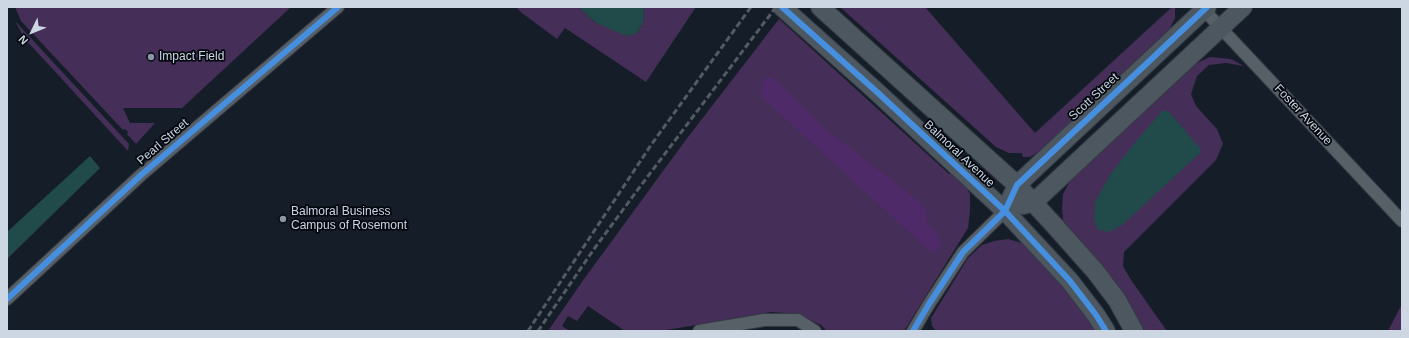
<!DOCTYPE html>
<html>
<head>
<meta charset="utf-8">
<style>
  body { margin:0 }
  #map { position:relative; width:1409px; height:338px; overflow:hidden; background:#151e28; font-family:Helvetica,sans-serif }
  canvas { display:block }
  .frame { position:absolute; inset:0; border:8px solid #ccd7e3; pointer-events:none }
  .north { position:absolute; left:12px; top:12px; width:40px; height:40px; -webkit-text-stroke:3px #03080f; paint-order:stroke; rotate:227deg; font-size:11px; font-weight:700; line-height:16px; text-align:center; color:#ccd7e3 }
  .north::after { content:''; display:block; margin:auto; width:14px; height:18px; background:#ccd7e3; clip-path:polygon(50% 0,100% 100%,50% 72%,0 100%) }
</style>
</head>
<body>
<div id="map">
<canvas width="1409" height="338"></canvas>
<div class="frame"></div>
<div class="north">N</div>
</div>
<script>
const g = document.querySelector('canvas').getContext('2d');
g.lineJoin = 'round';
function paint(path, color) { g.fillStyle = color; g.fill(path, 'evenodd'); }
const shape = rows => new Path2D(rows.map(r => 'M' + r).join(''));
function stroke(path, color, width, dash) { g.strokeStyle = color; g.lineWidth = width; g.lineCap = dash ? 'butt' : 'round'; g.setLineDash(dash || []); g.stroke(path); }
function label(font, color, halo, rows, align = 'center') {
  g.font = font + ' Helvetica,sans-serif'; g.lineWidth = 3.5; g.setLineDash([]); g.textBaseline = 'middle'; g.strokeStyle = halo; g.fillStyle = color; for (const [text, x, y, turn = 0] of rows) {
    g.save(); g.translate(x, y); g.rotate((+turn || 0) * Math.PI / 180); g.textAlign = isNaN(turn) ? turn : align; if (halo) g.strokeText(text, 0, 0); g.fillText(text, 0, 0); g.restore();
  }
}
const green = shape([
  [15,7,291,7,182,108,123,108,130,123,155,123,136,144,127,134,128,132,125,129,123,130,21,21],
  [516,7,578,7,596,23,637,33,643,23,644,12,643,7,696,7,646,82,565,28,557,39,522,13],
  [840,7,925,7,1035,133,1172,7,1175,7,1175,18,1167,34,1137,60,1042,150,1030,157,1023,157,1022,153,1009,153,996,147],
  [779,19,949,174,953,171,962,181,970,194,970,211,968,228,904,331,827,331,821,325,798,314,771,312,661,331,625,331,588,306,577,321,568,316,562,326,570,331,548,331,584,279,685,141],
  [15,21,129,144,128,151,25,39],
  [1210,57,1231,59,1244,66,1226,63,1209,65,1197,76,1191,94,1196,106,1217,129,1223,144,1216,160,1124,252,1123,266,1131,280,1167,331,1145,331,1131,307,1107,272,1072,233,1063,221,1062,208,1063,194,1070,181,1197,63],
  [1008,239,1022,243,1055,275,1091,322,1096,331,936,331,932,326,931,318,968,258,982,245,994,241],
  [1402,304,1402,331,1388,331]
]);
const forest = shape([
  [764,78,773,78,825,129,915,198,925,208,928,225,937,234,940,241,938,249,933,254,764,99,760,90]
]);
const water = shape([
  [578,7,643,7,644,12,643,23,637,33,627,36,596,23],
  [1163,110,1169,112,1200,148,1200,153,1121,226,1109,232,1098,230,1094,219,1095,202,1110,175,1132,146],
  [90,156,100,168,7,259,7,232]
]);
const street = shape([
  [1204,10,1402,221],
  [7,299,141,175,338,7],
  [699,331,764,320,798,320,815,331],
  [913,331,929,304,963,252,1005,211]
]);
const secondary = shape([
  [782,7,877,92,1005,211,1070,281,1096,315,1106,331],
  [820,7,1017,185,1054,225,1095,271,1117,300,1134,331],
  [1023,205,1034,202,1243,7],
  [1005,211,1017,185,1207,7]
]);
const rail = shape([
  [528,331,651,145,751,7],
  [538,331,594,249,639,188,776,7]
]);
const cycleway = shape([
  [782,7,877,92,1005,211,1070,281,1096,315,1106,331],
  [7,299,141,175,338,7],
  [913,331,929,304,963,252,1005,211,1017,185,1207,7]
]);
const markers = [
  [151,57,4,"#8c96a2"],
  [283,219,4,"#8c96a2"]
];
const poiNames = [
  ["Impact Field",159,57],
  ["Balmoral Business",291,212],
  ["Campus of Rosemont",291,226]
];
const streetNames = [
  ["Scott Street",1094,97,-43],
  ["Foster Avenue",1303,115,47],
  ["Pearl Street",163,142,-41],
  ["Balmoral Avenue",959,154,43]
];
paint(green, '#452e58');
paint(forest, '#4e2a69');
paint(water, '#214a4a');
stroke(street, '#333a43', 14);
stroke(secondary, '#333a43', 20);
stroke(street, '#575f67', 12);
stroke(secondary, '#4c575f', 18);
stroke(rail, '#545a63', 3, [6, 3]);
stroke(cycleway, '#468fdf', 6);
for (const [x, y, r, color] of markers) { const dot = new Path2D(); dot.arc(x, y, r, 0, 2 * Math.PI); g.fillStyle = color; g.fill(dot); stroke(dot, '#03080f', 1.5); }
label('12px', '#ccd7e3', '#03080f', poiNames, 'left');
label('12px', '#ccd7e3', '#03080f', streetNames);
</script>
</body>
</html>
